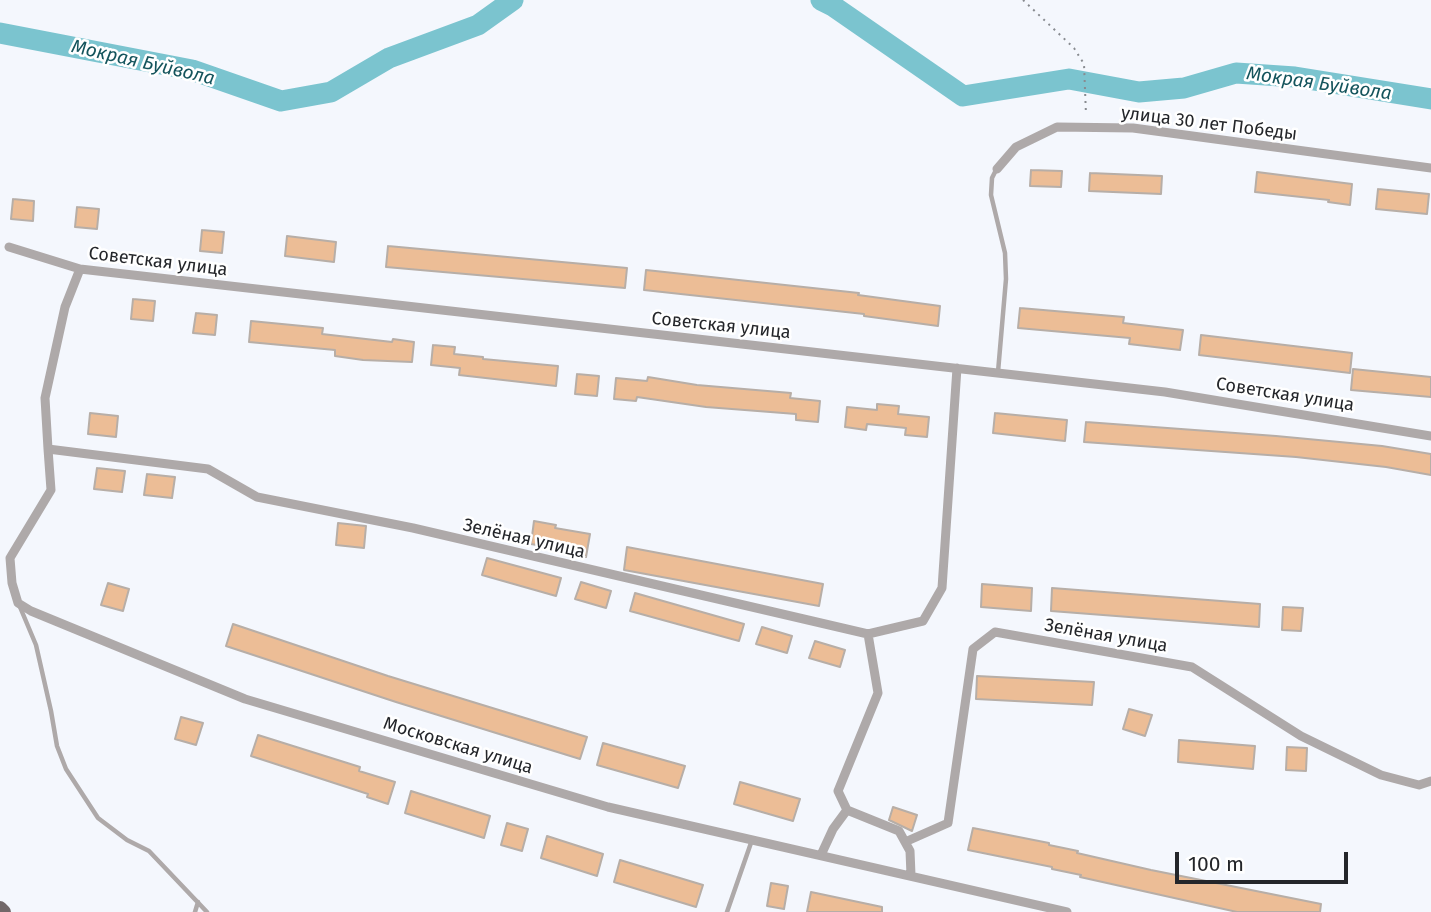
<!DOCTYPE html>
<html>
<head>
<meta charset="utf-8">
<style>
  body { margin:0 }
  #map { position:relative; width:1431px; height:912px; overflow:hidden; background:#f4f7fd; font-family:"Fira Sans",sans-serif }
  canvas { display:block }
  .scale { position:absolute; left:1175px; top:852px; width:173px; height:32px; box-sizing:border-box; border:4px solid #24262a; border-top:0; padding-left:9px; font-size:21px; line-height:24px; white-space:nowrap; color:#24262a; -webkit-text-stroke:5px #fff; paint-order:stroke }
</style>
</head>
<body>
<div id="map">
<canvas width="1431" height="912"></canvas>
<div class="scale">100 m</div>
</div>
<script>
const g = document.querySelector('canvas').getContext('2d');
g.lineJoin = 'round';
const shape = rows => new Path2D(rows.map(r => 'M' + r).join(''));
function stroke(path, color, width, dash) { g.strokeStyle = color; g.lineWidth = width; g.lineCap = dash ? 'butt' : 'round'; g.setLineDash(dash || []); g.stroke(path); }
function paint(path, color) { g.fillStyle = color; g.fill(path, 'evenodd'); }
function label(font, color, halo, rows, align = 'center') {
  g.font = font + ' "Fira Sans",sans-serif'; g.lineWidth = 5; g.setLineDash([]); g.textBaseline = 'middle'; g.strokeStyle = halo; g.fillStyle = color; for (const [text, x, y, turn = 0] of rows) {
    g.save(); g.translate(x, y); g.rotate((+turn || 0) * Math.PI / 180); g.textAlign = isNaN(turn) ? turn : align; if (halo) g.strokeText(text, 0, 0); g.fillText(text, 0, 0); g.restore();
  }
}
const river = shape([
  [821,0,833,6,963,96,1069,79,1139,92,1184,88,1236,73,1295,77,1431,99],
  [0,33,192,70,281,101,331,92,389,58,478,25,513,0]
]);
const building = shape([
  [1031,170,1062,171,1061,187,1030,186,1031,170],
  [1257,172,1352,184,1350,205,1328,202,1329,200,1255,192,1257,172],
  [1090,173,1162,176,1161,194,1089,191,1090,173],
  [1378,189,1429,194,1427,214,1376,209,1378,189],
  [13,199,34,201,33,221,11,219,13,199],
  [77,207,99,209,97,229,75,227,77,207],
  [202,230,224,232,222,253,200,251,202,230],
  [287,236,336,242,334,262,285,256,287,236],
  [388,246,627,268,625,288,386,267,388,246],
  [646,270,859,293,858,295,940,306,938,326,864,316,864,314,644,290,646,270],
  [133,299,155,301,153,321,131,319,133,299],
  [1020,308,1124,317,1123,323,1183,330,1180,350,1129,344,1130,338,1018,328,1020,308],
  [196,313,217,315,215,335,193,333,196,313],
  [251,321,323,328,322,334,392,342,393,339,414,342,412,362,363,360,335,356,335,350,249,342,251,321],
  [1201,335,1352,353,1350,373,1199,355,1201,335],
  [433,345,455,347,454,354,483,357,483,359,558,366,556,386,459,375,460,368,431,365,433,345],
  [1353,369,1431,377,1431,397,1351,390,1353,369],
  [577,374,599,376,597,396,575,394,577,374],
  [648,377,697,385,791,393,790,398,820,401,818,422,796,420,796,414,706,407,637,397,636,401,614,399,616,378,647,381,648,377],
  [877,404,899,406,898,414,929,417,927,437,905,435,906,428,867,424,866,430,845,427,847,407,877,410,877,404],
  [90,413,118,416,116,437,88,434,90,413],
  [995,413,1067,420,1065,441,993,433,995,413],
  [1086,422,1276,436,1382,446,1431,454,1431,475,1386,467,1296,457,1084,442,1086,422],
  [97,468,125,471,122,492,94,489,97,468],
  [147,474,175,477,172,498,144,495,147,474],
  [534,521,556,525,555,528,590,534,586,557,564,553,565,550,531,544,534,521],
  [338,523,366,526,364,548,336,545,338,523],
  [627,547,823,584,819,606,624,570,627,547],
  [487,558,561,578,556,596,482,575,487,558],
  [581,582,611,591,606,608,575,599,581,582],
  [108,583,129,589,123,611,101,605,108,583],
  [982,584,1032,588,1031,611,981,607,982,584],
  [1052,588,1260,604,1259,627,1051,611,1052,588],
  [635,593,744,624,739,641,630,611,635,593],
  [1283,607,1303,608,1301,631,1282,630,1283,607],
  [233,624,388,676,587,737,580,759,396,702,226,646,233,624],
  [762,627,792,636,787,653,756,644,762,627],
  [815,641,845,650,840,667,809,658,815,641],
  [977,676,1094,682,1092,705,976,699,977,676],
  [1129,709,1152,715,1145,736,1123,729,1129,709],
  [181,717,203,723,196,745,175,739,181,717],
  [258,735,360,767,359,771,395,782,388,804,367,797,368,794,251,756,258,735],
  [1179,740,1255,746,1253,769,1178,762,1179,740],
  [603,743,685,766,678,788,597,765,603,743],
  [1287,747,1307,748,1306,771,1286,770,1287,747],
  [740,782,800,799,793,821,734,804,740,782],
  [411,791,490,816,484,838,405,813,411,791],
  [893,807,917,815,912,831,889,820,893,807],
  [507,823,528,829,522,851,501,845,507,823],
  [973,828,1049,843,1049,845,1078,851,1077,853,1151,870,1321,904,1320,912,1237,912,1080,877,1081,875,1052,869,1052,867,968,850,973,828],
  [547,836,603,854,597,876,541,858,547,836],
  [620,860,703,885,696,907,614,882,620,860],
  [771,883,788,886,784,909,767,906,771,883],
  [811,892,882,907,882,912,807,912,811,892]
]);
const path = shape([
  [1023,0,1074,48,1084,64,1086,115]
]);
const lane = shape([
  [996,170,992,178,991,195,1005,253,1006,279,998,372],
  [20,607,36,645,51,711,57,746,66,769,98,818,127,840,149,851,207,912],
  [195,912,198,902],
  [727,912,752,840]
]);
const street = shape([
  [997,169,1016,147,1057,127,1133,128,1431,168],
  [9,247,80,269,1165,392,1431,436],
  [80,269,65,307,45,398,48,449,208,469,257,497,413,528,868,634,923,621,942,588,957,368],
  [48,449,51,490,10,558,12,583,18,603,31,611,245,699,608,807,1067,912],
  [868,634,878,693,838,791,847,810,899,831,910,851,911,875],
  [905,842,948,823,973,649,995,632,1192,667,1301,736,1381,775,1419,785,1431,781],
  [821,855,833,829,847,810]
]);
const primary = shape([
  [0,908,4,912]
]);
const streetNames = [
  ["улица 30 лет Победы",1209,124,7],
  ["Советская улица",158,262,7],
  ["Советская улица",721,326,6],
  ["Советская улица",1285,395,9],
  ["Зелёная улица",524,539,13],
  ["Зелёная улица",1106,636,10],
  ["Московская улица",458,746,17]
];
const waterNames = [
  ["Мокрая Буйвола",143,63,13],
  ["Мокрая Буйвола",1319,84,8]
];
stroke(river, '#7bc4cf', 21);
paint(building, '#ecbd96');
stroke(building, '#b7aea7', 2);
stroke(path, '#888b90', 2, [2, 5]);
stroke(lane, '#aea9a9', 4.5);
stroke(street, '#aea9a9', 9);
stroke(primary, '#726869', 14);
label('18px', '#24262a', '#fff', streetNames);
label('italic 19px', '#14545c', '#fff', waterNames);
</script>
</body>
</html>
